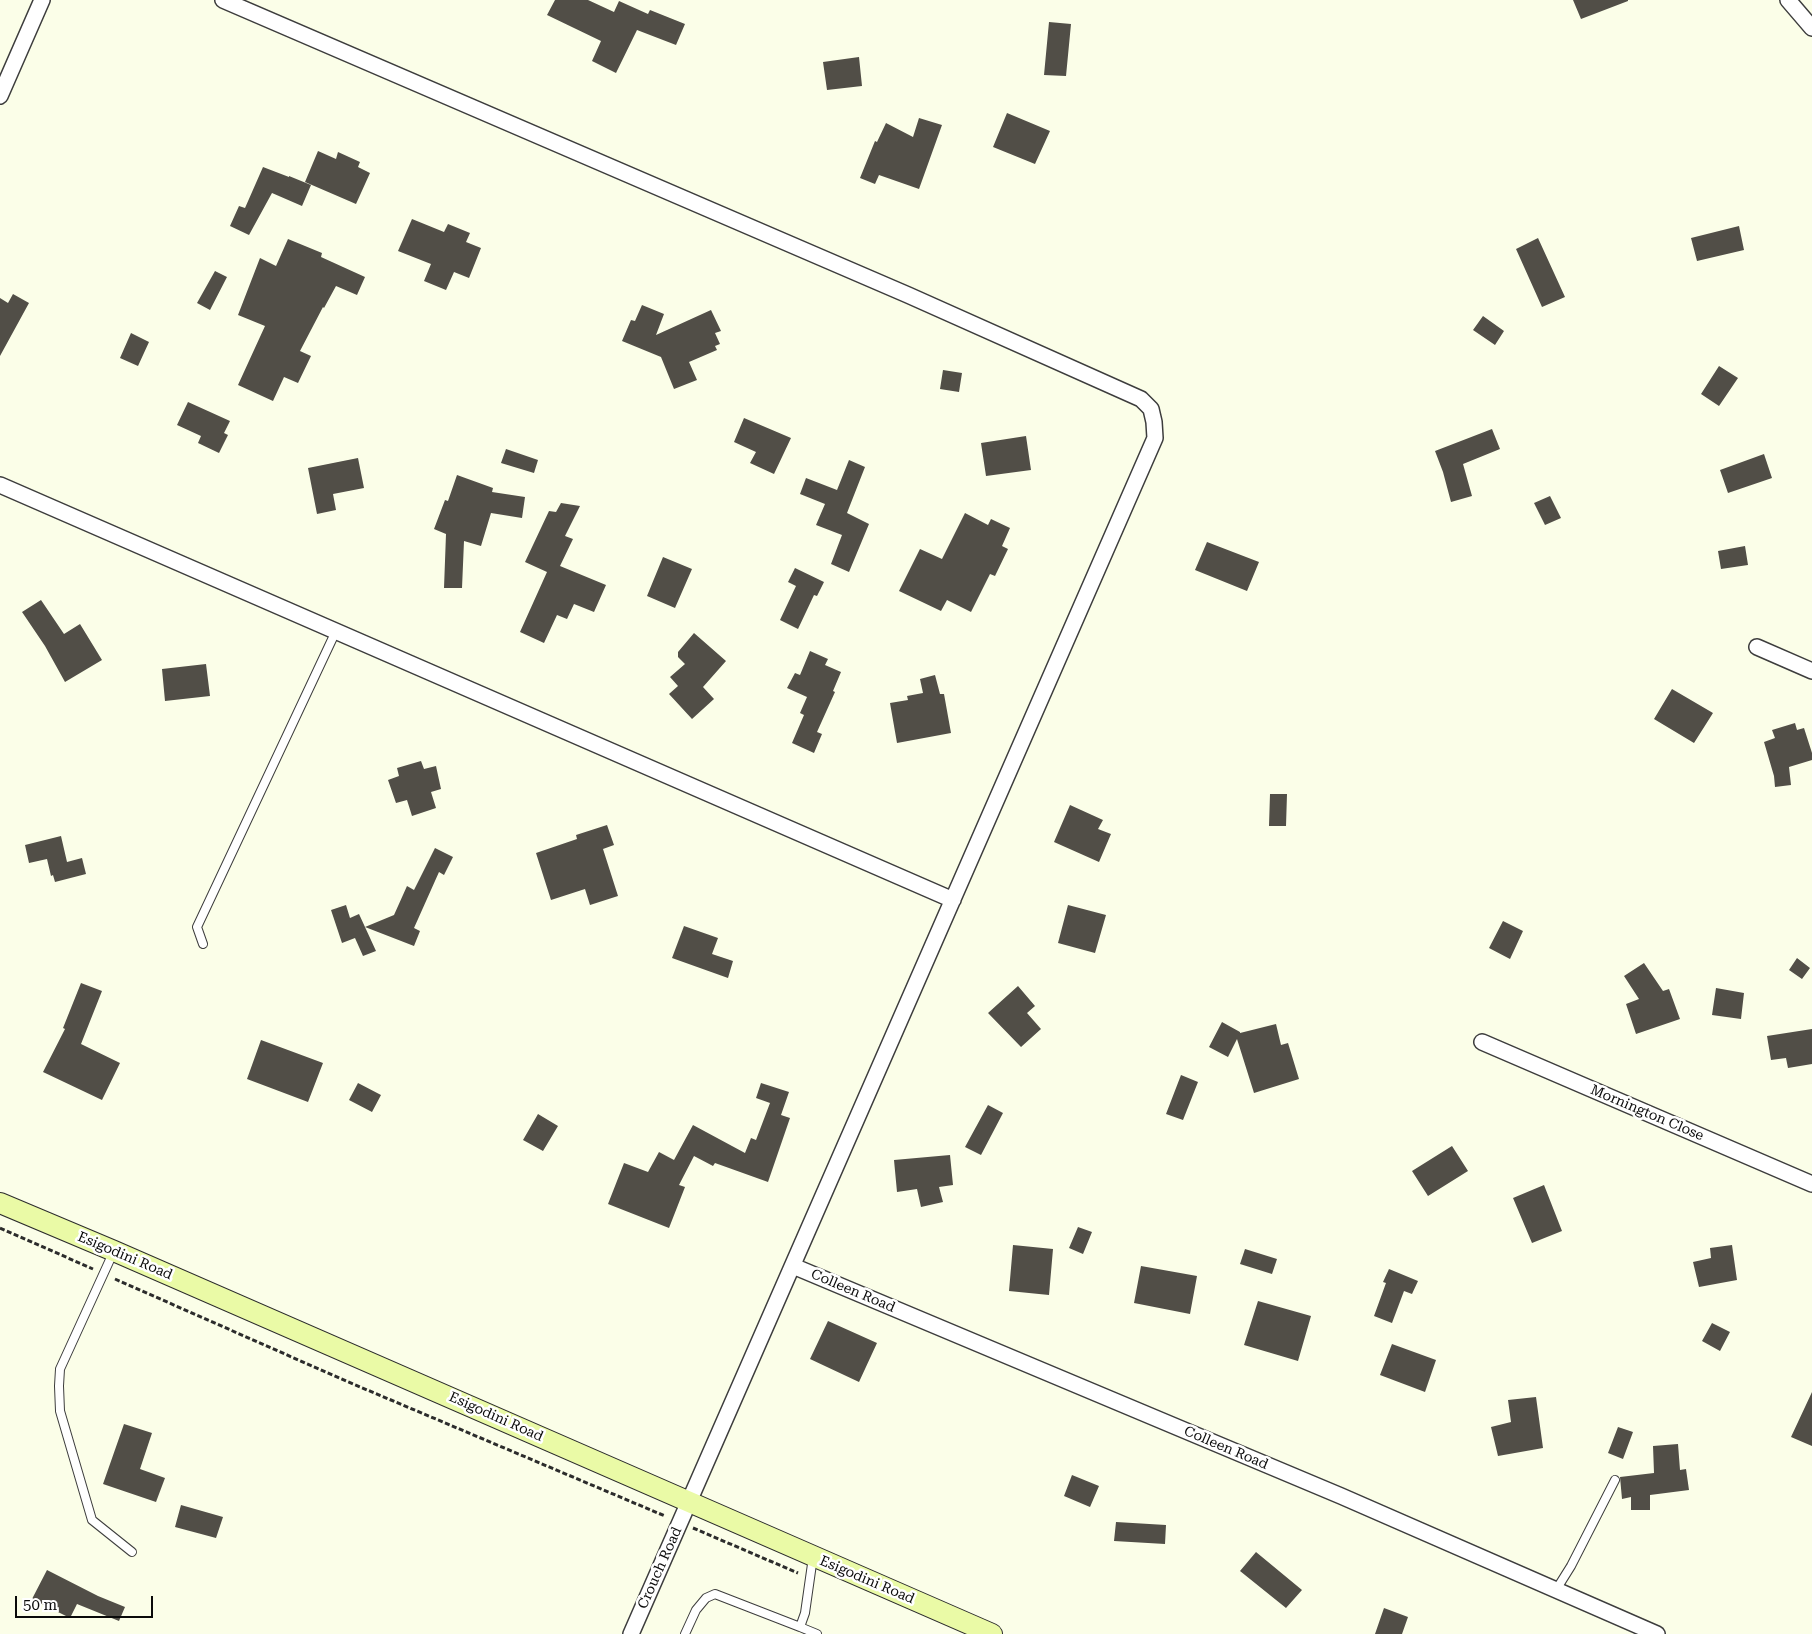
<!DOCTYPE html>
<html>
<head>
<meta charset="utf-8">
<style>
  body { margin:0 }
  #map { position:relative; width:1812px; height:1634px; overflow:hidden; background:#fbfee8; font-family:"Roboto Serif",serif }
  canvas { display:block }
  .scale { position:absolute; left:15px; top:1596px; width:138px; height:22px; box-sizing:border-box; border:2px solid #0a0a0a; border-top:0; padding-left:6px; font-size:15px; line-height:18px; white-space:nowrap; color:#0a0a0a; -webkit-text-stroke:4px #fff; paint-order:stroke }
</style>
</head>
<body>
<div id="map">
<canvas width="1812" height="1634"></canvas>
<div class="scale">50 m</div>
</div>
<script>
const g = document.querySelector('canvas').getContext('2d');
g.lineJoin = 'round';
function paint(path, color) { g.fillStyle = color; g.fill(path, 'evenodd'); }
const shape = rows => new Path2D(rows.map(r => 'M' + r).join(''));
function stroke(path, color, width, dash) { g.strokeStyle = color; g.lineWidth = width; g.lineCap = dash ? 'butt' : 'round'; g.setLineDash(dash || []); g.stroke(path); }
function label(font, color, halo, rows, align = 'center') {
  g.font = font + ' "Roboto Serif",serif'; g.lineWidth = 5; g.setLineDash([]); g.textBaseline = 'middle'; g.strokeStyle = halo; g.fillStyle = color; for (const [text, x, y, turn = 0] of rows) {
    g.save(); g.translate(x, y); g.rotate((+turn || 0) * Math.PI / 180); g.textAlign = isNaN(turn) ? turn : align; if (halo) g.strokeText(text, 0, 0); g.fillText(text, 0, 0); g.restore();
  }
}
const building = shape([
  [555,0,588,0,614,12,619,1,648,14,650,10,685,24,676,45,637,30,616,73,592,61,601,41,547,15],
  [1573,0,1628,0,1628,1,1581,19],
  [1049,22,1071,24,1066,76,1044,75],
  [859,57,862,86,827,90,823,62],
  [1007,113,1050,131,1035,164,993,147],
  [919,118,942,125,919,189,879,175,875,184,860,178,875,141,877,142,886,123,913,137],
  [318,151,336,159,338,152,360,162,358,167,370,173,356,204,305,182],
  [263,167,289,177,289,176,311,185,302,206,272,193,249,235,230,226,239,206,245,208],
  [412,219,444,232,448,224,470,233,466,242,481,248,469,278,454,272,446,290,424,281,431,264,398,251],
  [1739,226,1744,250,1697,261,1691,238],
  [1538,238,1565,297,1542,307,1516,249],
  [288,239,322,253,321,257,365,277,357,295,336,286,324,308,323,307,300,351,311,356,298,383,284,377,273,401,238,385,265,326,238,315,260,258,276,266],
  [215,271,227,277,210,310,197,303],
  [13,294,29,303,0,356,0,298,8,303],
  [642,305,664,314,656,335,711,310,721,331,715,333,720,344,715,346,717,350,689,362,697,380,674,389,661,357,622,341,631,320,635,321],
  [1483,316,1504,331,1495,345,1473,330],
  [131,333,149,342,138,366,120,358],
  [1719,366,1738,378,1719,406,1701,394],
  [943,370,962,373,959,392,940,389],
  [188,402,230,421,224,433,228,435,219,453,198,443,201,436,177,425],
  [744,418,791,438,774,474,750,463,756,452,734,442],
  [1492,429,1500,449,1463,464,1472,496,1451,502,1443,472,1435,451],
  [1026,436,1031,470,986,476,981,443],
  [506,449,538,460,534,473,501,463],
  [1764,454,1772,478,1728,493,1720,470],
  [358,458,364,488,333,494,336,510,317,514,308,468],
  [849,460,865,467,847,513,869,524,849,572,831,564,842,535,816,525,825,504,800,494,806,478,837,490],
  [457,475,493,488,492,492,525,497,522,518,491,513,481,546,464,541,462,588,444,588,446,534,434,529,445,500,448,501],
  [1550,496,1561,518,1545,525,1534,503],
  [561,503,580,506,565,536,573,539,560,566,606,585,594,612,574,604,567,619,557,615,544,643,520,632,547,572,525,562,549,511,556,512],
  [965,513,988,525,991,519,1010,528,1002,546,1008,549,995,576,990,574,971,612,947,600,941,611,899,591,920,549,942,559],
  [1207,542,1259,562,1247,591,1195,570],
  [1745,546,1748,565,1721,569,1718,551],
  [663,557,692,569,675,608,647,596],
  [795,568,824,582,817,596,814,595,798,629,780,620,796,586,788,582],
  [41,600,64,634,80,624,102,660,65,682,45,646,22,612],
  [694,633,726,661,703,687,714,699,692,719,669,694,678,686,670,677,685,664,678,657,678,652],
  [810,651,828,659,825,665,841,672,833,691,835,692,817,732,822,734,814,753,792,743,804,715,800,713,807,697,787,688,795,673,800,675],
  [206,664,210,696,165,701,162,669],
  [935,675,940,694,944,694,951,733,897,743,890,703,908,700,907,696,923,693,920,679],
  [1672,689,1713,713,1694,743,1654,719],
  [1795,723,1797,730,1804,728,1812,753,1812,760,1789,767,1791,785,1775,787,1774,776,1764,742,1775,738,1772,730],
  [421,761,424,769,436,766,441,789,431,792,436,808,412,816,407,800,396,803,388,780,399,776,397,768],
  [1270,794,1287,794,1286,826,1269,826],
  [1070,805,1103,820,1098,829,1111,834,1099,862,1054,842],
  [607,825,614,845,603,849,618,896,590,905,585,889,551,900,536,853,577,839,576,835],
  [61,836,67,862,82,858,86,874,55,882,53,875,51,876,47,859,29,863,25,845],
  [435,848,453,857,444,875,439,872,414,928,420,931,414,946,365,927,394,915,407,886,414,890],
  [346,905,350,918,359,914,376,951,363,956,355,938,342,943,331,910],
  [1068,905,1106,915,1095,953,1058,943],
  [1503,921,1523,931,1510,959,1489,948],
  [684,926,718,938,712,954,733,961,728,978,672,958],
  [1797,958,1810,968,1802,979,1789,970],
  [1644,963,1663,991,1669,989,1680,1019,1636,1034,1626,1004,1639,999,1624,976],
  [81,983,102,991,81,1044,120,1063,102,1100,43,1072,65,1029,63,1028],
  [1018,986,1035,1006,1027,1013,1041,1029,1021,1047,988,1013],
  [1716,988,1744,993,1741,1019,1712,1015],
  [1222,1022,1240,1032,1240,1033,1276,1024,1281,1045,1288,1043,1299,1079,1254,1093,1237,1039,1228,1057,1209,1047],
  [1812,1029,1812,1064,1788,1068,1786,1058,1771,1060,1767,1036],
  [261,1040,323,1063,308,1102,247,1079],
  [1181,1075,1198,1082,1183,1120,1166,1114],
  [358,1083,381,1095,372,1112,349,1100],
  [761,1083,789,1092,781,1115,790,1118,768,1182,715,1163,713,1166,694,1156,679,1185,685,1187,669,1228,608,1204,624,1163,648,1172,659,1152,674,1160,693,1125,745,1153,751,1138,756,1140,770,1103,756,1098],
  [988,1105,1003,1113,981,1155,965,1147],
  [538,1114,558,1126,543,1151,523,1140],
  [1452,1146,1468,1171,1428,1196,1412,1171],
  [950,1155,953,1185,939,1187,943,1202,921,1207,917,1189,897,1192,894,1160],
  [1544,1185,1562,1231,1532,1243,1513,1198],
  [1078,1227,1092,1232,1083,1254,1069,1248],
  [1013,1245,1053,1249,1049,1295,1009,1291],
  [1732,1245,1737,1280,1699,1287,1693,1262,1711,1258,1710,1248],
  [1245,1249,1277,1259,1272,1274,1240,1264],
  [1141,1266,1197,1276,1190,1314,1134,1303],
  [1389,1269,1418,1281,1412,1294,1404,1291,1392,1323,1374,1316,1386,1283,1383,1282],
  [1258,1301,1311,1316,1298,1361,1244,1345],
  [828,1321,877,1343,859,1382,810,1359],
  [1712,1323,1730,1332,1720,1351,1702,1341],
  [1392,1344,1436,1360,1425,1392,1380,1375],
  [1812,1392,1812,1446,1791,1437],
  [1536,1397,1543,1448,1498,1456,1491,1427,1511,1422,1508,1400],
  [124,1424,152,1433,140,1469,165,1478,156,1502,103,1484],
  [1618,1427,1633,1432,1623,1459,1608,1453],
  [1678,1444,1680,1470,1686,1469,1689,1490,1650,1495,1650,1510,1631,1510,1631,1497,1622,1499,1620,1477,1654,1473,1653,1446],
  [1072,1475,1099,1486,1090,1507,1064,1496],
  [181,1505,223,1517,216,1538,175,1527],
  [1116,1522,1166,1525,1165,1544,1114,1541],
  [1256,1552,1302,1590,1286,1608,1240,1571],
  [47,1570,98,1596,125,1607,119,1621,77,1604,70,1618,32,1599],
  [1384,1608,1408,1617,1402,1634,1375,1634]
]);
const path = shape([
  [0,1228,93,1269],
  [115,1279,346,1381,665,1516],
  [693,1528,798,1573]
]);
const service = shape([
  [203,944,197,927,336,631],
  [113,1253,60,1369,59,1386,60,1411,92,1520,132,1552],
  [813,1557,805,1613,800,1627,817,1634],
  [1556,1590,1571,1566,1615,1480],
  [685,1634,696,1610,706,1598,715,1594,800,1627]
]);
const minor = shape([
  [223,0,908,295,1141,399,1151,409,1154,422,1155,438,631,1634],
  [1788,0,1812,28],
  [0,96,42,0],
  [0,485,953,900],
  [1757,647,1812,671],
  [1482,1042,1812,1184],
  [793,1266,1341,1496,1657,1634]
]);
const secondary = shape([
  [0,1203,114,1251,992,1634]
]);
const streetNames = [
  ["Mornington Close",1647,1113,23],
  ["Esigodini Road",125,1256,23],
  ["Colleen Road",853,1291,23],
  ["Esigodini Road",496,1417,24],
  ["Colleen Road",1226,1448,23],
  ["Crouch Road",660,1568,-66],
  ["Esigodini Road",867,1580,23]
];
paint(building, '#514e47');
stroke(service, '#3d3d3d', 10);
stroke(minor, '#3d3d3d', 18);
stroke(secondary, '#2c2c2c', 22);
stroke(path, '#2c2c2c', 3, [5, 2.5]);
stroke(service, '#fff', 8);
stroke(minor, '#fff', 15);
stroke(secondary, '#eafaa6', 20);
label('14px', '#0a0a0a', '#fff', streetNames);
</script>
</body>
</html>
